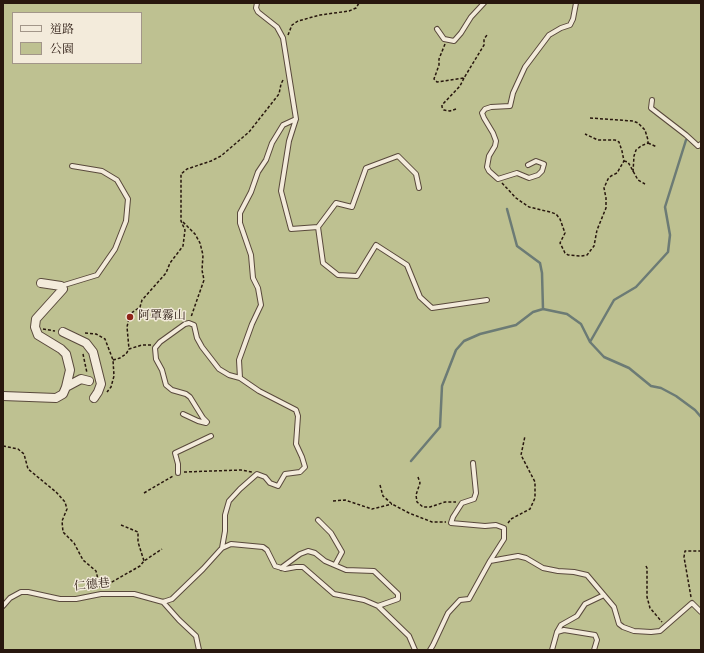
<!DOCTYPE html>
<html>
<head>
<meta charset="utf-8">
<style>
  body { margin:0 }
  #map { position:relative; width:704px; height:653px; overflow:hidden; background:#ece0c7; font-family:Vollkorn,"Noto Serif TC",serif }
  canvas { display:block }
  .frame { position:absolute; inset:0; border:4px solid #28170e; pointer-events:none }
  .legend { position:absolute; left:12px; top:12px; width:130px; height:52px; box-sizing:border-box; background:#f3ebdb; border:1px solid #a29689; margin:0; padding:5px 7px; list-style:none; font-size:12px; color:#28170e }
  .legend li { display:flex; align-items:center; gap:8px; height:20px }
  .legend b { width:20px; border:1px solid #a29689 }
</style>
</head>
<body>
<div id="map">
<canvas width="704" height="653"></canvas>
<div class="frame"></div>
<ul class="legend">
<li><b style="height:5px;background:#f3ebdb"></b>道路</li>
<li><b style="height:11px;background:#bec191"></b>公園</li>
</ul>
</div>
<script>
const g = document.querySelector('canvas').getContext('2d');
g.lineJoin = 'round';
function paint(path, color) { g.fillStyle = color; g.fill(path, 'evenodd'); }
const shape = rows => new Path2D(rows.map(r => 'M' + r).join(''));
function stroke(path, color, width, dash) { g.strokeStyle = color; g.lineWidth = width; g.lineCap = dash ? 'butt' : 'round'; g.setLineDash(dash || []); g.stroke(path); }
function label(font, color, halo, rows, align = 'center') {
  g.font = font + ' Vollkorn,"Noto Serif TC",serif'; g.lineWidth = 3; g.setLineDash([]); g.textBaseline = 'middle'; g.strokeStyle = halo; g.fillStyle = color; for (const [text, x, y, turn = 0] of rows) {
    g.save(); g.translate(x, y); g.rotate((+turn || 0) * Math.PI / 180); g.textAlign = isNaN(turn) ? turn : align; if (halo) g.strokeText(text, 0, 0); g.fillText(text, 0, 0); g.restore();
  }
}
const green = shape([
  [3,3,701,3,701,650,3,650],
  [13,13,141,13,141,63,13,63]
]);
const stream = shape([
  [507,209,517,246,540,263,542,273,543,309],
  [590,342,614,300,636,287,668,252,670,235,665,207,686,140],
  [411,461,440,427,442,386,456,350,464,341,480,334,516,325,533,312,543,309,567,314,581,324,590,342,604,357,629,368,651,386,661,388,676,396,695,410,701,417]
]);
const path = shape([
  [400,4,400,3],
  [288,35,292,25,298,21,320,15,349,11,356,8,359,3],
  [445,44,439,59,439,65,434,79,437,82,464,78,484,45,484,39,487,35],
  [456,109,450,111,444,110,442,107,442,105,460,86,464,78],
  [590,118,633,121,638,123,645,130,648,140,648,143,641,146,636,150,634,156,633,172],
  [648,143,657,147],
  [624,161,628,162,638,180,645,184],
  [502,183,516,198,529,207,550,212,556,214,560,219,565,233,560,243,565,253,568,255,581,256,587,255,594,246,597,230,606,208,606,198,604,188,608,179,611,176,617,173,624,161,622,151,619,142,615,140,598,140,585,134],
  [183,222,195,234,200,243,203,255,202,270,204,280,191,317],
  [43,329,55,331],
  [85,333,96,334,105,339,113,360,114,376,111,387,107,392],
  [151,345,142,345,129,349,127,327,130,314,140,307,142,300,166,273,170,263,183,246,185,230,181,221,181,174,187,169,211,161,221,156,249,132,279,94,281,84,283,80],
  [83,354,87,373],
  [113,360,120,358,126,354,129,349],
  [3,446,18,449,24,454,28,469,56,492,65,502,67,509,62,521,63,532,74,543,83,560,96,571,100,588],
  [184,472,241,470,252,472],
  [418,477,420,483,416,495,417,502,423,507,430,507,445,502,456,502],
  [380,485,383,496,392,504,409,513,432,522,446,522],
  [144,493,173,476],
  [333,501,345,500,372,509,392,504],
  [508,523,511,519,530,509,535,498,535,482,521,455,525,436],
  [121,525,138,532,138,542,144,561],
  [646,566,647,568,647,597,650,608,662,622],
  [104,588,105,586,140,566,144,561,162,549],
  [691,597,684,557,685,551,701,551]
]);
const service = shape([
  [257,3,256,8,258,12,277,27,283,38,296,119,289,141,281,191,291,229,318,227,336,203,352,207,366,168,398,156,416,174,419,188],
  [437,29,444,39,454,41,461,33,471,17,484,3],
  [652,100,651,108,686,135,698,146,701,144],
  [528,165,536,161,544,164,542,171,538,175,529,178,517,173,498,179,489,171,487,167,489,156,495,146,496,141,493,133,484,118,482,113,485,109,491,107,510,106,513,93,525,67,549,35,561,28,570,25,573,19,576,3],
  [318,227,323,263,338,275,357,276,376,245,407,265,420,297,432,308,487,300],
  [61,286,97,275,115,249,126,221,128,199,117,180,102,171,72,166],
  [183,414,198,421,206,423,207,422,203,418,190,397,186,394,172,390,166,385,162,370,156,359,155,348,160,342,185,324,189,323,194,325,197,338,202,347,219,369,229,375,240,378],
  [473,463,476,493,474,499,462,503,453,517,451,523,485,526,496,525,504,528,504,539,490,561],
  [178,473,178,464,175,453,211,436],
  [318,520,331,533,342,552,335,565],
  [222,548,231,544,263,547,267,550,275,566,285,569,296,567,303,567,334,594,364,600,378,606,409,636,415,650],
  [281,568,300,554,308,551,315,553,325,561,346,570,374,571,398,594,398,599,378,606],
  [163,602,172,599,203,569,222,548,225,531,225,515,229,501,240,489,257,474,265,477,270,483,278,486,285,474,300,472,305,467,302,457,296,444,298,416,296,410,259,391,240,378,239,360,252,324,261,305,258,288,253,278,251,255,240,223,240,213,251,192,258,172,266,160,272,143,283,125,296,119],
  [163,602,179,620,196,636,199,650],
  [3,606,10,598,21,592,28,592,60,599,76,599,101,594,134,594,163,602],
  [557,632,564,630,595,635,597,640,594,650],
  [430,650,433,645,448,613,460,600,469,599,490,561,518,556,526,558,543,568,558,571,574,572,587,575,614,607,619,624,623,627,634,631,651,632,660,631,692,603,701,612],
  [552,650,557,632,561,625,577,616,585,604,604,595]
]);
const minor = shape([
  [63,332,86,343,93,352,101,384,98,392,94,398],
  [66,387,81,379,89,381],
  [3,396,56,398,63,394,66,387,70,370,66,354,61,349,38,335,35,327,36,319,63,289,61,286,41,283]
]);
const markers = [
  [130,317,4,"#8f2418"]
];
const poiNames = [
  ["阿罩霧山",138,317]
];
const streetNames = [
  ["仁德巷",92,586,-6]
];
paint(green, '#bec191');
stroke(stream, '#6c7b75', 2.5);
stroke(service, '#59493c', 6);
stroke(minor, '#59493c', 10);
stroke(path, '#28170e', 1.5, [3, 2]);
stroke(service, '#f3ebdb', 4);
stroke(minor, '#f3ebdb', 8);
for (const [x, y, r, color] of markers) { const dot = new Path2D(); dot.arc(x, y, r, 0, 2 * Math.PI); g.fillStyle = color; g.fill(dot); stroke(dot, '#f3ebdb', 1.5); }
label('12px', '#28170e', '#f3ebdb', poiNames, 'left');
label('12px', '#28170e', '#f3ebdb', streetNames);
</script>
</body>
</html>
